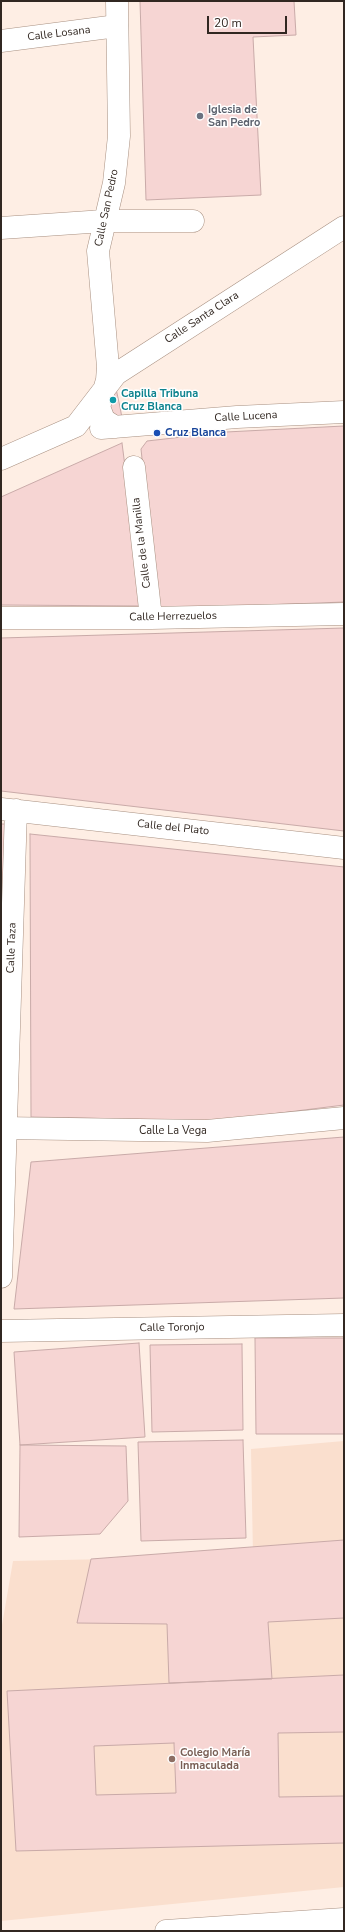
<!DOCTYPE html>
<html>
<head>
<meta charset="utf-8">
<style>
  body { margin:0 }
  #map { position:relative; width:345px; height:1932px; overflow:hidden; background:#feeee4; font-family:"Nunito Sans",sans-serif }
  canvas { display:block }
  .frame { position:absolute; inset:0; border:2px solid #312721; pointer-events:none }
  .scale { position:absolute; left:207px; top:16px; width:80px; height:18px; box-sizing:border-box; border:2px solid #312721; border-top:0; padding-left:5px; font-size:12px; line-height:14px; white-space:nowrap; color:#312721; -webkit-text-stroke:3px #fff; paint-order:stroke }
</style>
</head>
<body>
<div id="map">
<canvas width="345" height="1932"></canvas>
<div class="frame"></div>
<div class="scale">20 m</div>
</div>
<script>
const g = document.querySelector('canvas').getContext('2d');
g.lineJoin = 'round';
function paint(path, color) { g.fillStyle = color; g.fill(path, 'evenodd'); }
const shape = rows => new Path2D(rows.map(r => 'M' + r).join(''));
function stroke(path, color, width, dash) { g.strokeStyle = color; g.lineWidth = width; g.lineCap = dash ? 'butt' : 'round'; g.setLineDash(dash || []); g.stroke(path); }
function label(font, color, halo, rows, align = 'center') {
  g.font = font + ' "Nunito Sans",sans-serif'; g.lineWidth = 3; g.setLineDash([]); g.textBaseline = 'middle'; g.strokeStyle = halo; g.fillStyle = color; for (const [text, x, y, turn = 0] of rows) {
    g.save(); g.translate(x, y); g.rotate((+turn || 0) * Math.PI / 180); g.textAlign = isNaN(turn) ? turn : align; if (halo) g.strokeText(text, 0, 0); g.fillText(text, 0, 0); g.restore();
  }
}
const built = shape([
  [344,1441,344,1887,1,1921,1,1631,13,1561,253,1556,251,1449]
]);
const building = shape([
  [140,1,294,1,296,35,253,37,261,195,146,200,140,1],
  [115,384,120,407,122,418,114,414,107,403,115,384],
  [344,426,344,602,161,609,157,602,141,449,147,441,226,432,344,426],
  [122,443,143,606,1,605,1,497,122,443],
  [344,628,344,831,1,791,1,638,344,628],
  [1,824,6,824,1,914,1,824],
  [30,834,344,867,344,1105,216,1121,31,1117,30,834],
  [344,1137,344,1298,14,1309,31,1162,344,1137],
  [255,1338,344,1338,344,1434,256,1434,255,1338],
  [139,1343,145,1437,20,1445,14,1352,139,1343],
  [242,1344,243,1430,152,1432,150,1345,242,1344],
  [243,1440,246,1538,141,1541,138,1442,243,1440],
  [20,1445,126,1446,128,1501,100,1534,19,1537,20,1445],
  [344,1540,344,1618,268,1622,272,1679,169,1683,167,1624,77,1623,91,1559,344,1540],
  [344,1675,344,1732,278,1733,279,1797,344,1796,344,1843,16,1851,7,1691,344,1675],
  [174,1743,176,1793,96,1795,94,1746,174,1743]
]);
const street = shape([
  [1,41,117,26],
  [104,221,193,221],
  [134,467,151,618],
  [1,618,151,618,344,614],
  [1,809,344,848],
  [1,1128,207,1131,344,1118],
  [1,1277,16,810],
  [1,1331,344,1325],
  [166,1931,344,1919]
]);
const secondary = shape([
  [1,228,104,221],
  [115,427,104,420,99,407,107,380,108,367,98,251,114,183,119,136,117,1],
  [101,428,237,417,344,412],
  [1,459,76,426,116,374,344,227]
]);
const markers = [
  [200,116,4,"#6b7280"],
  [113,400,4,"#0f9aa8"],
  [157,433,4,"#1a4fb4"],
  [172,1759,4,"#8d6e63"]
];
const streetNames = [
  ["Calle Losana",59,34,-7],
  ["Calle San Pedro",107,208,-78],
  ["Calle Santa Clara",202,318,-33],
  ["Calle Lucena",246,417,-3],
  ["Calle de la Manilla",142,543,-97],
  ["Calle Herrezuelos",173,617,-1],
  ["Calle del Plato",173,828,6],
  ["Calle Taza",12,948,-88],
  ["Calle La Vega",173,1131],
  ["Calle Toronjo",172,1328,-1]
];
const worshipNames = [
  ["Iglesia de",208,110],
  ["San Pedro",208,123]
];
const cultureNames = [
  ["Capilla Tribuna",121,394],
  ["Cruz Blanca",121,407]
];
const transitNames = [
  ["Cruz Blanca",165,433]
];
const educationNames = [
  ["Colegio María",180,1753],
  ["Inmaculada",180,1766]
];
paint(built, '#fadfce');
paint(building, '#f6d5d3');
stroke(building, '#c9aaa8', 1);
stroke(street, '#a89081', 23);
stroke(secondary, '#a89081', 23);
stroke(street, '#fff', 22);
stroke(secondary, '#fff', 22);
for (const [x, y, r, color] of markers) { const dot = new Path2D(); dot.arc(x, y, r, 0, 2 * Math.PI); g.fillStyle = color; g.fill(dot); stroke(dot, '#fff', 1.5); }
label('11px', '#312721', '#fff', streetNames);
label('bold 11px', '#5b616d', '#fff', worshipNames, 'left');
label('bold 11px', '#0d838f', '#fff', cultureNames, 'left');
label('bold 11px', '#164399', '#fff', transitNames, 'left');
label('bold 11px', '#785e54', '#fff', educationNames, 'left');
</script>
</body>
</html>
